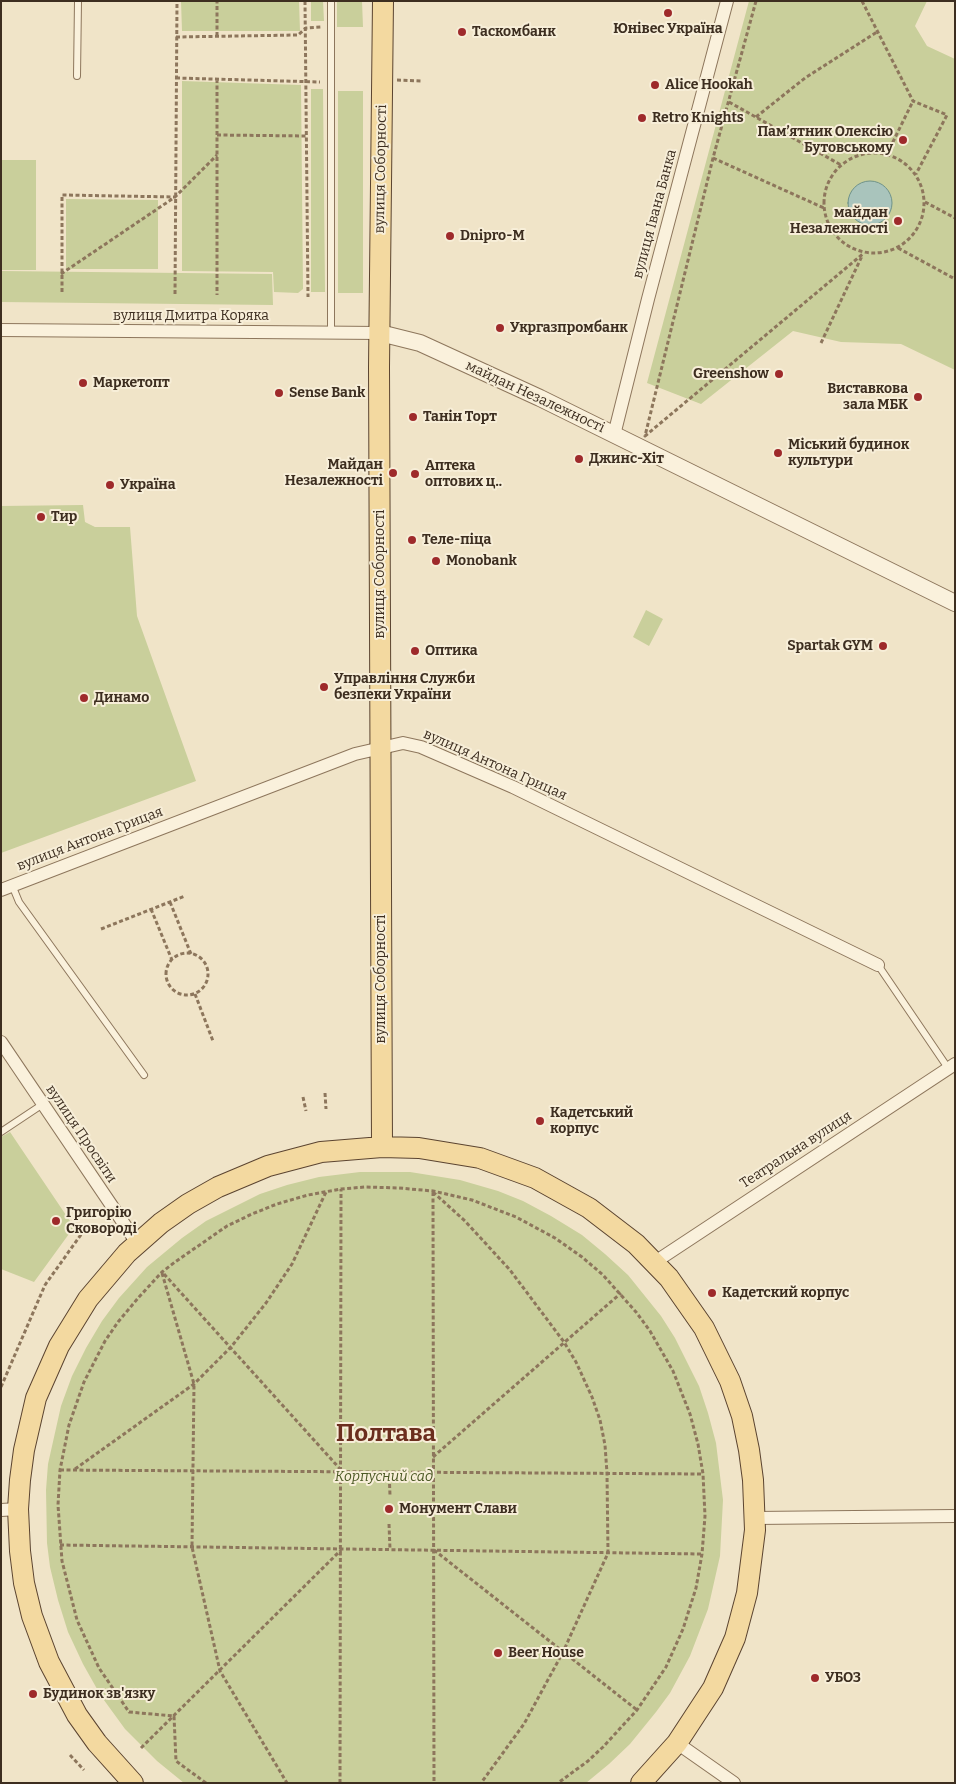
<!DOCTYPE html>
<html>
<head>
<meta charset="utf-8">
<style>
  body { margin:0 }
  #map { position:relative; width:956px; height:1784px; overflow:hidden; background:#f0e4c8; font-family:Bitter,serif }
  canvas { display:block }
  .frame { position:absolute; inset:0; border:2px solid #3d2e20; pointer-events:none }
</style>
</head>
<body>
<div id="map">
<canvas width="956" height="1784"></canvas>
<div class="frame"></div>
</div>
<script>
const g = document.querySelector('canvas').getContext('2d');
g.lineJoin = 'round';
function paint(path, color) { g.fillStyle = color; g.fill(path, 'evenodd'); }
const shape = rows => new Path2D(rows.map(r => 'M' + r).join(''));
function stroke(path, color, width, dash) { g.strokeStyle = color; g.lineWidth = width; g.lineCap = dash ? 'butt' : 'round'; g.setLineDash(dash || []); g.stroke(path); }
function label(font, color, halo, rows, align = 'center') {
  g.font = font + ' Bitter,serif'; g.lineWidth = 4; g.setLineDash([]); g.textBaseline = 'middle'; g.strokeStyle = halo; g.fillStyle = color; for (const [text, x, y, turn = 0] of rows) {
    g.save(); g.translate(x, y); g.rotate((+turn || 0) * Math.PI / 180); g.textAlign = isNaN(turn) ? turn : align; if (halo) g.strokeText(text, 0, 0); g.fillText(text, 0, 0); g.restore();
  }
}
const green = shape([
  [181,1,299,1,300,31,182,31],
  [311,1,323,1,324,21,311,21],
  [337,1,362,1,363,27,337,27],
  [749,1,927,1,915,26,927,46,955,59,955,370,901,344,841,342,793,331,701,404,647,383],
  [182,81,301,85,303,289,298,293,274,292,273,272,182,271],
  [311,89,323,89,325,292,311,292],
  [338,91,363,91,363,293,338,293],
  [1,160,36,160,36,270,1,270],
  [66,199,158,200,158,269,66,269],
  [1,271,272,274,273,305,1,302],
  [83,505,85,522,95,527,130,527,137,616,196,781,1,853,1,506],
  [646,610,663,619,649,646,633,637],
  [10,1132,74,1227,34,1282,1,1269,1,1137],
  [360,1172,410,1172,460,1180,498,1191,523,1201,551,1216,582,1235,605,1254,628,1275,661,1316,675,1338,699,1386,708,1413,716,1443,723,1500,720,1556,708,1609,690,1656,670,1693,656,1712,630,1744,609,1764,586,1783,184,1783,157,1761,125,1729,101,1696,83,1664,68,1632,58,1600,50,1567,47,1543,46,1490,48,1464,61,1406,72,1376,86,1348,102,1321,119,1298,147,1267,182,1238,206,1221,260,1194,287,1185,319,1177]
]);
const water = shape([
  '848 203a22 22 0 1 1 44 0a22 22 0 1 1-44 0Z'
]);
const path = shape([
  [305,1,308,297],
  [756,1,713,158,645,436,864,253],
  [862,1,913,101,947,115,916,174],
  [217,36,217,1],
  [176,37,298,35,306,28,322,27],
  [176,78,320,82],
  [217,79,217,295],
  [397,80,422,81],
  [729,102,841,165],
  [756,117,805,78,877,32],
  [217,135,307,136],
  '824 203a50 50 0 1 1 100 0a50 50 0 1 1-100 0Z',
  [887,154,913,101],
  [713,158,824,208],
  [925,202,955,218],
  [898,248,955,279],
  [61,274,175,197,217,155],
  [62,292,62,195,175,197],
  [175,294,177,1],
  [821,343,862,256],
  [170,902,191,954],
  [151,909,172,960],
  [101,929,185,896],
  '166 974a21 21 0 1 1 42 0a21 21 0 1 1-42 0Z',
  [195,994,213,1041],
  [325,1093,326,1109],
  [303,1097,306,1111],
  [433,1192,465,1221,510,1270,564,1342,576,1362,592,1397,600,1420,605,1445,607,1473,608,1553,563,1652,524,1724,481,1783],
  [433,1192,434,1783],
  [162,1273,194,1384,192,1547,220,1671,287,1783],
  [164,1274,341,1470],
  [1,1387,45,1285,85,1229],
  [433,1457,621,1293],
  [75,1469,194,1384,231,1347,266,1303,292,1264,326,1192],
  [60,1470,703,1474],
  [389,1471,390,1495],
  [389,1524,390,1549],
  [60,1545,702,1554],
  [434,1550,637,1710],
  [141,1748,341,1550],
  [70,1755,84,1770],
  [206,1783,176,1761,174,1716,129,1712,99,1668,77,1620,62,1561,58,1505,60,1470,69,1425,84,1382,105,1341,118,1322,139,1297,162,1272,175,1262,227,1226,252,1214,277,1204,308,1195,341,1189,365,1187,399,1188,433,1191,472,1200,516,1217,555,1238,582,1257,603,1275,636,1312,650,1331,673,1371,690,1414,698,1444,703,1474,705,1516,702,1554,696,1588,683,1629,666,1667,637,1710,603,1747,588,1761,558,1783],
  [340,1783,341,1189]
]);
const service = shape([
  [331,1,331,332],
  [77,76,78,1],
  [12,885,19,902,144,1075],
  [878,965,948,1068],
  [1,1132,43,1104]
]);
const minor = shape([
  [1,330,380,333],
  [614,435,648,299,727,1],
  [1,890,355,754,403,743,421,747,513,787,878,965],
  [1,1042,137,1243],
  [655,1262,955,1064],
  [1,1510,18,1509],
  [755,1518,955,1516],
  [677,1743,734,1783]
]);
const tertiary = shape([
  [380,333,420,343,540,398,955,603]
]);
const primary = shape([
  [382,1147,379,367,383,1],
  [133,1783,97,1743,77,1715,49,1662,32,1616,24,1583,20,1551,18,1509,20,1480,24,1450,36,1398,59,1346,88,1299,127,1253,161,1223,188,1204,218,1187,268,1166,321,1152,382,1147,419,1148,480,1158,535,1178,589,1208,636,1244,669,1278,704,1328,730,1381,742,1416,749,1450,753,1480,755,1530,747,1593,735,1638,713,1688,677,1743,641,1783]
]);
const markers = [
  [668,13,5,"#9e2a2b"],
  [462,32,5,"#9e2a2b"],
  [655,85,5,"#9e2a2b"],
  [642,118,5,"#9e2a2b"],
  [903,140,5,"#9e2a2b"],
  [898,221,5,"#9e2a2b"],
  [450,236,5,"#9e2a2b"],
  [500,328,5,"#9e2a2b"],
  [779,374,5,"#9e2a2b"],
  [83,383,5,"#9e2a2b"],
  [279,393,5,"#9e2a2b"],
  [918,397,5,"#9e2a2b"],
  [413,417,5,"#9e2a2b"],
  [778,453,5,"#9e2a2b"],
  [579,459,5,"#9e2a2b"],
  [393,473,5,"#9e2a2b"],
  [415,474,5,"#9e2a2b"],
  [110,485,5,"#9e2a2b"],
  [41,517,5,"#9e2a2b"],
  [412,540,5,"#9e2a2b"],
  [436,561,5,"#9e2a2b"],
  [883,646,5,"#9e2a2b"],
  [415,651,5,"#9e2a2b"],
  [324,687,5,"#9e2a2b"],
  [84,698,5,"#9e2a2b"],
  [540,1121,5,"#9e2a2b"],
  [56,1221,5,"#9e2a2b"],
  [712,1293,5,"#9e2a2b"],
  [389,1509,5,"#9e2a2b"],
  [498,1653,5,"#9e2a2b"],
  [815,1678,5,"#9e2a2b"],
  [33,1694,5,"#9e2a2b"]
];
const poiNames = [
  ["Юнівес Україна",668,29,"center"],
  ["Таскомбанк",472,32],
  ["Alice Hookah",665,85],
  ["Retro Knights",652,118],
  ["Пам’ятник Олексію",893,132,"right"],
  ["Бутовському",893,148,"right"],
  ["майдан",888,213,"right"],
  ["Незалежності",888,229,"right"],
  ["Dnipro-M",460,236],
  ["Укргазпромбанк",510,328],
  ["Greenshow",769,374,"right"],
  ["Маркетопт",93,383],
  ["Виставкова",908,389,"right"],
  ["зала МБК",908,405,"right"],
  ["Sense Bank",289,393],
  ["Танін Торт",423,417],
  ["Міський будинок",788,445],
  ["культури",788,461],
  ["Джинс-Хіт",589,459],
  ["Майдан",383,465,"right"],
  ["Незалежності",383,481,"right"],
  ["Аптека",425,466],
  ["оптових ц..",425,482],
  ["Україна",120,485],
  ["Тир",51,517],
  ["Теле-піца",422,540],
  ["Monobank",446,561],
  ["Spartak GYM",873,646,"right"],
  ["Оптика",425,651],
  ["Управління Служби",334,679],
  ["безпеки України",334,695],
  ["Динамо",94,698],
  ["Кадетський",550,1113],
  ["корпус",550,1129],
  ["Григорію",66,1213],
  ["Сковороді",66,1229],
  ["Кадетский корпус",722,1293],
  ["Монумент Слави",399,1509],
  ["Beer House",508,1653],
  ["УБОЗ",825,1678],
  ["Будинок зв'язку",43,1694]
];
const streetNames = [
  ["вулиця Соборності",381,169,-89],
  ["вулиця Івана Банка",655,214,-75],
  ["вулиця Дмитра Коряка",191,316],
  ["майдан Незалежності",535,397,25],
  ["вулиця Соборності",380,574,-90],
  ["вулиця Антона Грицая",495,765,24],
  ["вулиця Антона Грицая",90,839,-21],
  ["вулиця Соборності",381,979,-90],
  ["вулиця Просвіти",81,1134,56],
  ["Театральна вулиця",796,1150,-33]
];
const parkNames = [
  ["Корпусний сад",384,1477]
];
const townNames = [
  ["Полтава",386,1434]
];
paint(green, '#c9cf9b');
paint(water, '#a9c4bc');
stroke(water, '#6f938a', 1);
stroke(service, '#8d765c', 8);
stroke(minor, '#8d765c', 14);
stroke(tertiary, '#8d765c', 18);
stroke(primary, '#5b4430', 22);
stroke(path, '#8d765c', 3, [4, 2.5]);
stroke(service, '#faf1dc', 6);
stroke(minor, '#faf1dc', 12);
stroke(tertiary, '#faf1dc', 16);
stroke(primary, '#f3d9a0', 20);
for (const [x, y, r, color] of markers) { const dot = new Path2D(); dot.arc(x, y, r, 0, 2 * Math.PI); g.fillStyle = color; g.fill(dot); stroke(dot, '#f7eed8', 2); }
label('bold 14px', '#3d2e20', '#f7eed8', poiNames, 'left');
label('14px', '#3d2e20', '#f7eed8', streetNames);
label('italic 14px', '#4d5a26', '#f7eed8', parkNames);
label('bold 24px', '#6b2e1e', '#f7eed8', townNames);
</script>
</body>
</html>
